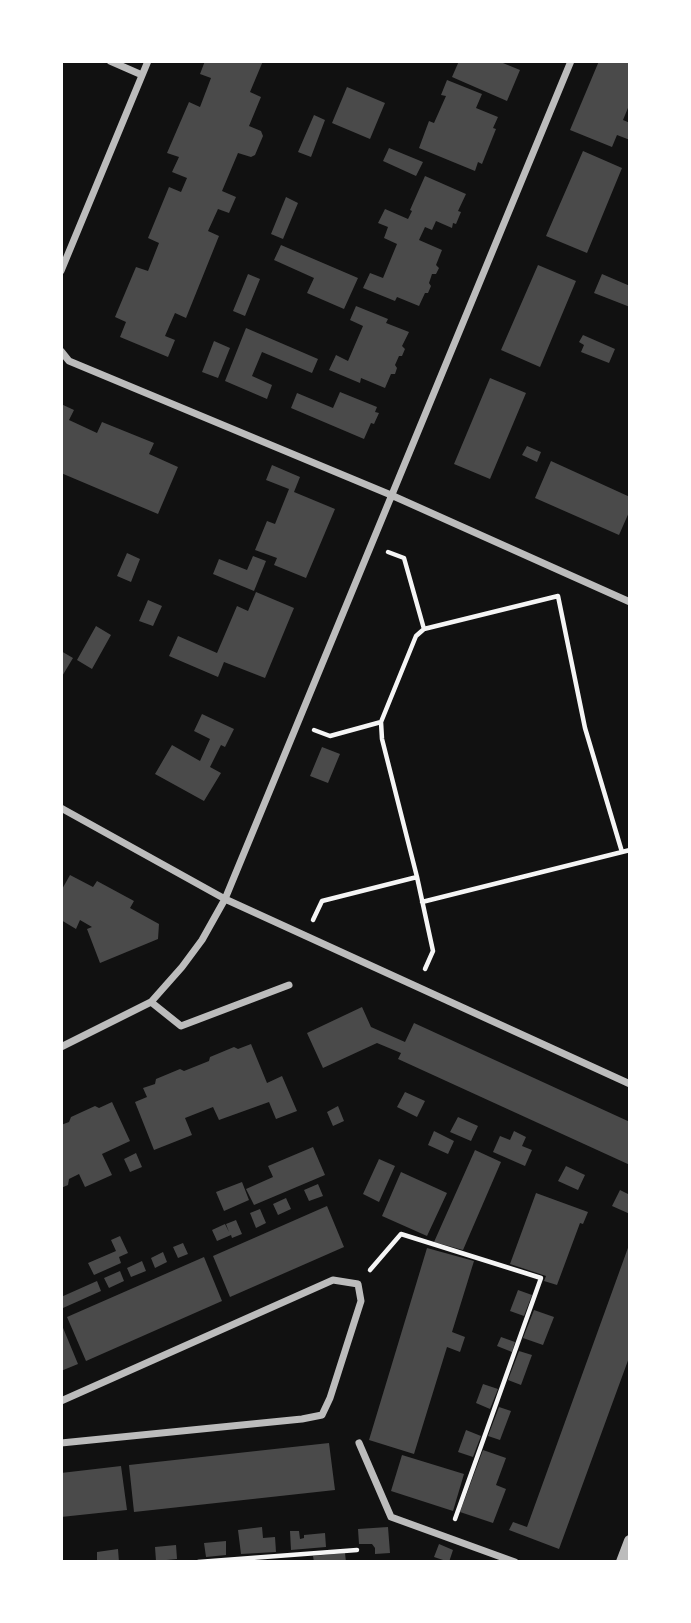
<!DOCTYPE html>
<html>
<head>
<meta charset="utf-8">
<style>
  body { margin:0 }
  #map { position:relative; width:691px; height:1623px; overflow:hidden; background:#111; font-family:"Golos Text",sans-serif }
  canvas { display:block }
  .frame { position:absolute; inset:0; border:63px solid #fff; pointer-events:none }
</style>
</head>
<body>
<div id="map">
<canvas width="691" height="1623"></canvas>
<div class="frame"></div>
</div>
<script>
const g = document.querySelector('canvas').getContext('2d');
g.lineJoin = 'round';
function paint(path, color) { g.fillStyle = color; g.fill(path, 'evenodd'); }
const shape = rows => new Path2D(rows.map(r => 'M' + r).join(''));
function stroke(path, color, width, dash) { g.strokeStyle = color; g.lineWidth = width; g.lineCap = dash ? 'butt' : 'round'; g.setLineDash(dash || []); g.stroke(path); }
const building = shape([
  [205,61,263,61,250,92,261,97,249,126,261,131,263,136,255,155,251,157,238,153,222,191,236,197,229,213,218,209,208,231,219,236,186,318,175,313,165,336,175,340,168,357,120,337,126,322,115,317,136,267,148,271,159,243,148,238,169,187,181,192,187,178,172,172,179,157,167,153,189,102,200,107,211,78,200,74],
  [459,61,498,61,520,70,507,101,452,77],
  [599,61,630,61,630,103,623,120,630,123,630,140,617,135,612,147,570,130],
  [447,80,482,94,476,108,498,117,493,128,496,129,482,164,478,162,475,171,419,148,429,121,434,123,446,96,441,95],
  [347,87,385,103,370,139,332,123],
  [314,115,325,120,311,157,298,152],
  [389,148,423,162,416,176,383,161],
  [583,151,622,168,587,253,546,236],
  [425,176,466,194,458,211,461,212,456,224,453,223,452,228,436,221,432,230,425,227,419,240,442,250,436,265,439,268,436,274,432,274,429,283,431,286,428,293,425,293,419,306,397,297,395,301,363,288,370,273,383,278,397,244,384,238,388,227,378,223,385,209,408,219,412,211,410,210],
  [286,197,298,203,283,239,271,234],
  [281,245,358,278,344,309,307,293,314,278,274,260],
  [538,265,576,281,540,367,501,350],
  [248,274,260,279,245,316,233,311],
  [602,274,630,286,630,307,594,293],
  [356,306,388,319,386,323,409,332,402,346,405,349,402,356,399,356,395,365,397,368,395,374,391,374,385,388,361,378,360,383,329,370,336,355,348,361,363,326,350,320],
  [246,328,318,359,312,373,262,352,252,376,272,385,267,399,225,381],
  [583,335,615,349,609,363,581,352,584,345,579,342],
  [214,341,230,348,218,378,202,372],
  [490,378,526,393,490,479,454,464],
  [340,392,377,407,375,412,379,413,374,424,371,423,364,439,291,408,297,393,333,408],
  [61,404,74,410,69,420,97,433,102,422,154,443,149,454,178,467,158,514,61,473],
  [527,446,541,452,537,462,522,455],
  [551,461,630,497,630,510,619,535,535,498],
  [272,465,300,477,294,492,335,509,306,578,274,565,277,558,255,550,267,521,275,524,289,489,266,480],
  [127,553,140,559,131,582,117,576],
  [253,556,266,561,254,591,213,574,219,559,247,570],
  [256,592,294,608,265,678,224,662,218,677,169,656,178,636,217,653,237,606,248,611],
  [148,600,162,606,153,626,139,621],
  [96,626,111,635,92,669,77,660],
  [61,651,73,658,61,678],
  [202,714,234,729,225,747,221,745,210,767,221,773,204,801,155,774,172,745,200,761,210,739,194,731],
  [322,747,340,754,328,783,310,776],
  [70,875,93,887,97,881,134,901,130,908,159,924,158,939,100,963,87,929,92,927,80,920,76,929,61,920,61,891],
  [362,1007,371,1027,405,1042,414,1023,630,1122,630,1165,398,1059,401,1053,377,1043,323,1068,307,1033],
  [251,1044,267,1083,282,1076,297,1111,276,1119,269,1102,219,1120,213,1107,185,1118,192,1135,154,1150,135,1102,147,1097,143,1088,155,1084,156,1079,180,1069,184,1071,209,1061,210,1057,234,1047,238,1049],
  [405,1092,425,1101,417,1117,397,1107],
  [112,1102,130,1141,102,1154,112,1175,85,1187,79,1174,69,1179,68,1185,61,1188,61,1125,69,1122,71,1117,95,1106,99,1108],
  [338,1106,344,1121,333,1126,327,1112],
  [458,1117,478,1126,471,1141,450,1132],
  [434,1131,454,1141,448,1154,428,1145],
  [514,1131,526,1137,522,1146,532,1150,525,1166,493,1152,500,1136,510,1140],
  [313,1147,325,1175,254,1205,246,1189,273,1177,268,1166],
  [475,1150,501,1162,463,1250,434,1242],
  [136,1153,142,1167,130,1172,124,1159],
  [379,1159,395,1166,379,1202,363,1194],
  [566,1166,585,1175,578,1190,558,1181],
  [401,1172,447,1193,427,1236,382,1216],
  [242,1182,249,1200,224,1211,216,1192],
  [318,1184,323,1196,309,1201,304,1190],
  [620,1190,630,1195,630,1214,612,1206],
  [536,1193,588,1212,583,1224,580,1223,557,1285,544,1281,546,1276,510,1264],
  [286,1198,291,1209,278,1215,273,1204],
  [327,1206,344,1247,230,1297,213,1256],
  [260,1209,266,1223,256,1228,250,1213],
  [236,1220,242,1234,232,1238,231,1235,217,1241,212,1230,225,1224,229,1232,226,1224],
  [120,1236,128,1253,119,1257,121,1263,94,1275,88,1263,116,1251,111,1240],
  [183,1243,188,1254,178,1258,173,1247],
  [629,1245,630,1355,559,1549,509,1530,513,1522,527,1527],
  [427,1248,474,1261,452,1332,465,1337,460,1352,447,1347,414,1454,369,1440],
  [163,1252,167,1262,155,1268,151,1258],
  [204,1257,222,1301,86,1361,67,1317],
  [142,1261,146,1271,131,1277,127,1268],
  [120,1271,124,1281,109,1288,104,1278],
  [97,1281,101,1291,63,1308,61,1297],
  [518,1290,532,1295,524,1316,510,1311],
  [534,1310,554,1317,543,1345,523,1338],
  [61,1323,78,1364,61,1371],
  [501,1337,515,1342,512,1352,497,1346],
  [519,1351,532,1355,521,1385,508,1380],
  [483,1384,498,1389,490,1409,476,1403],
  [499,1407,511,1411,500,1440,488,1436],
  [466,1430,481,1436,473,1457,458,1452],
  [329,1443,335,1490,134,1512,129,1465],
  [483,1450,506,1458,496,1485,506,1489,493,1523,460,1512],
  [402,1455,464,1474,453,1511,391,1491],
  [121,1466,127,1510,61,1517,61,1473],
  [262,1527,263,1538,275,1537,276,1552,241,1554,238,1530],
  [388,1527,390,1553,375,1554,375,1548,372,1544,359,1544,358,1529],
  [290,1531,299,1531,300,1539,304,1538,304,1535,325,1533,326,1547,291,1550],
  [226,1541,226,1555,206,1557,204,1543],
  [439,1544,453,1550,449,1562,434,1557],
  [176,1545,177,1559,156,1561,155,1547],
  [118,1549,119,1562,97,1562,97,1552],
  [345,1553,346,1562,314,1562,313,1556]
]);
const path = shape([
  [388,552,404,558,424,629],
  [314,730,330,736,381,722],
  [422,902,630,850],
  [313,920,322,901,417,877],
  [425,969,433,951,417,877,382,739,381,722,416,636,424,629,558,596,585,728,622,852],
  [370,1270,401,1234,541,1278,455,1519],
  [198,1562,357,1550]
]);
const minor = shape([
  [110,61,142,75],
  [61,271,148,61],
  [61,351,69,361,391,495,630,602],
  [61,808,225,899,630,1084],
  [151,1002,181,1026,289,985],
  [61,1047,151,1002,182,967,202,940,225,899,571,61],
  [61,1401,333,1280,358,1284,361,1301,330,1398,322,1415,302,1419,61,1443],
  [359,1443,391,1517,515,1562]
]);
const tertiary = shape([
  [622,1562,630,1541]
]);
paint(building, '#4a4a4a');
stroke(path, '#f5f5f5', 4.5);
stroke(minor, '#bcbcbc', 7);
stroke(tertiary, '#bcbcbc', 12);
</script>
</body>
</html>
